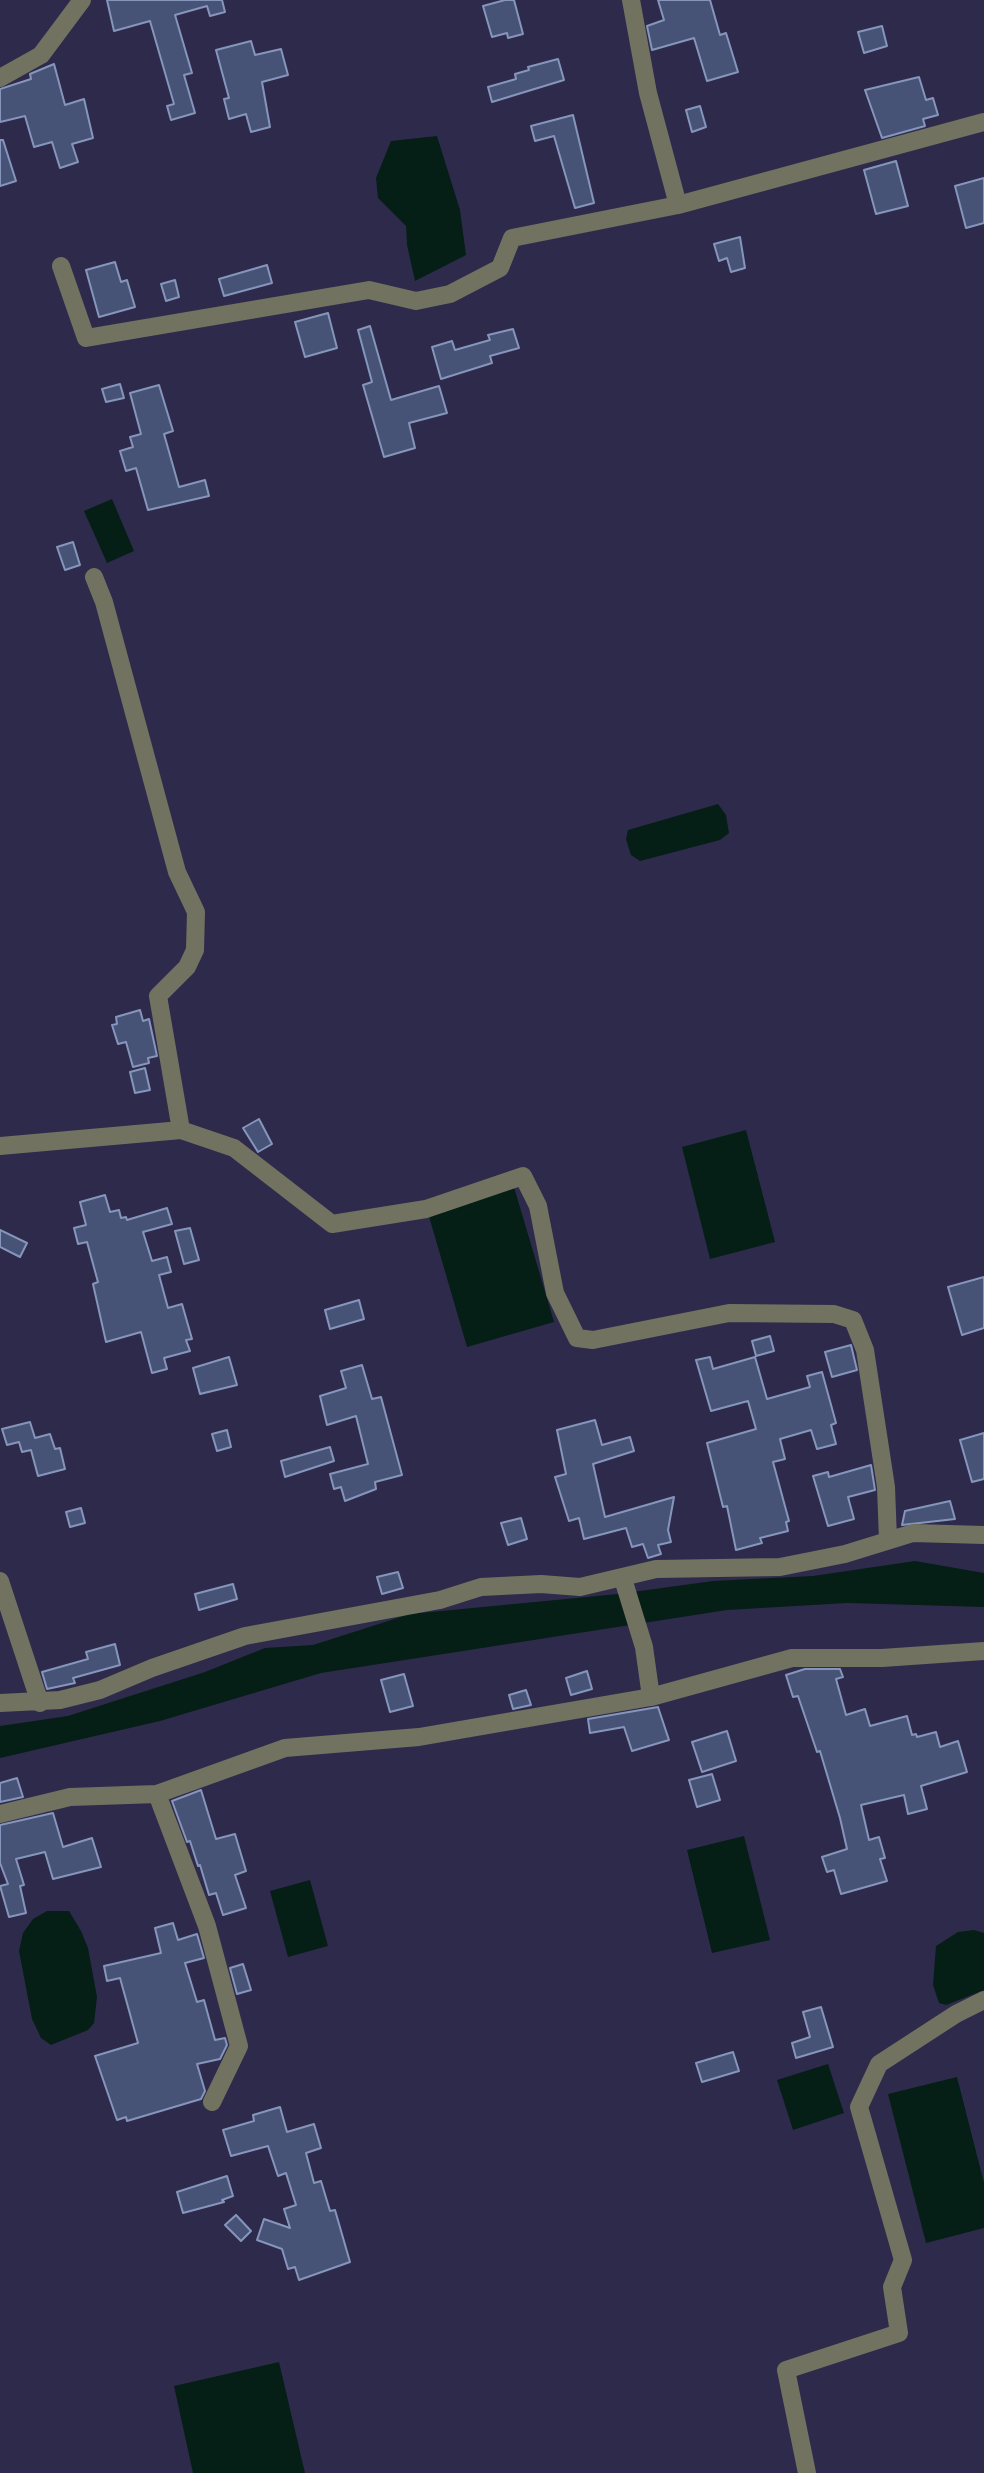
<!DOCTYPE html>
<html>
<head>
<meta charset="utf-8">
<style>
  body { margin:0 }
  canvas { display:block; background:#2e2a4b }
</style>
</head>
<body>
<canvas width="984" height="2473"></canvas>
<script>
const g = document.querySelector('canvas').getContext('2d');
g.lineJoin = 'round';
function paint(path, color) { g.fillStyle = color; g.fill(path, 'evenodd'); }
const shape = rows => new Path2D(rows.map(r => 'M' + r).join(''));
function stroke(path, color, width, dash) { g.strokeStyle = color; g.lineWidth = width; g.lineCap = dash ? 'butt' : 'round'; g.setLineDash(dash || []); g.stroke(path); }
const water = shape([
  [437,136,460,210,466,255,415,281,407,245,406,226,378,198,376,178,391,141],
  [112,499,134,551,107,563,84,511],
  [718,804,726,815,729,833,720,840,640,861,631,855,626,839,628,830],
  [746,1130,775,1242,710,1259,682,1147],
  [514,1187,554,1322,467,1347,428,1213],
  [915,1561,984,1573,984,1607,847,1603,727,1610,321,1673,160,1721,0,1758,0,1726,68,1716,205,1672,265,1648,313,1645,410,1614,618,1594,713,1581,813,1576],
  [744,1836,770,1940,712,1953,687,1850],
  [310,1880,328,1946,288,1957,270,1891],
  [47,1911,69,1911,81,1931,88,1948,97,1997,94,2023,88,2030,51,2045,41,2038,32,2019,19,1951,23,1933,33,1919],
  [974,1930,984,1933,984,1990,946,2005,939,2003,933,1985,936,1946,958,1932],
  [828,2064,844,2113,793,2130,777,2080],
  [957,2077,984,2183,984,2228,926,2243,888,2094],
  [279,2362,305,2473,193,2473,174,2386]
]);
const building = shape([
  [107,0,222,0,225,12,210,16,207,6,175,15,192,73,184,75,195,113,171,120,167,106,174,104,150,21,114,31,107,0],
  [505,0,514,0,523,34,508,38,507,33,492,37,483,6,505,0],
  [658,0,710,0,720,35,726,33,738,72,707,81,694,38,652,50,647,26,664,20,658,0],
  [882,26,887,46,864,53,858,32,882,26],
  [251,41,255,55,281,49,288,75,262,82,270,127,251,132,246,114,229,119,224,99,229,98,216,50,251,41],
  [558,59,564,80,492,102,488,87,516,79,515,74,529,70,528,67,558,59],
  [54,64,65,105,84,99,93,138,72,144,78,162,60,168,52,142,34,147,25,116,0,122,0,89,31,79,30,74,54,64],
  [919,77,926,100,933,98,938,115,923,119,925,126,882,138,865,90,919,77],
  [700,106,706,127,692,132,686,110,700,106],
  [573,115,594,203,575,208,554,136,535,141,531,126,573,115],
  [0,140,3,140,16,181,0,186,0,140],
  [896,161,908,206,876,214,864,170,896,161],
  [984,178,984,223,966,228,955,186,984,178],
  [740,237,745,268,731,272,727,258,719,261,714,244,740,237],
  [115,262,121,282,127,280,135,307,99,317,86,270,115,262],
  [267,265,272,283,224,296,219,279,267,265],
  [175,280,179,297,166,301,161,284,175,280],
  [328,313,337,348,305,357,295,322,328,313],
  [370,326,391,400,439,386,447,413,409,423,415,448,384,457,363,385,372,382,358,330,370,326],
  [513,329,519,348,490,356,492,363,441,379,432,347,452,341,455,350,490,340,488,335,513,329],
  [120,384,124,398,106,402,102,389,120,384],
  [159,385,173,431,164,434,179,487,205,480,209,496,148,510,136,468,126,471,120,451,133,447,130,437,141,434,130,393,159,385],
  [73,542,80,565,65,570,57,547,73,542],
  [140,1010,143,1021,149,1019,157,1056,148,1058,149,1063,133,1067,126,1042,118,1044,112,1025,117,1024,116,1017,140,1010],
  [145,1068,150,1090,135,1093,130,1072,145,1068],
  [259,1119,272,1144,258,1152,243,1128,259,1119],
  [105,1195,110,1212,119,1210,121,1218,126,1217,127,1220,167,1208,172,1224,143,1232,152,1261,167,1257,171,1272,159,1275,168,1308,182,1304,192,1339,186,1340,190,1351,164,1358,167,1369,152,1373,141,1332,106,1342,93,1284,98,1282,87,1242,78,1244,74,1228,86,1225,80,1202,105,1195],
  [190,1228,199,1260,184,1264,175,1231,190,1228],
  [0,1230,27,1243,20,1257,0,1247,0,1230],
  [984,1277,984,1328,962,1335,948,1287,984,1277],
  [359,1300,364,1319,330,1329,325,1310,359,1300],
  [770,1336,774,1351,756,1356,752,1341,770,1336],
  [851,1345,857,1370,832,1377,825,1352,851,1345],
  [229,1357,237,1385,200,1394,193,1368,229,1357],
  [710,1357,713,1369,755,1357,767,1399,810,1387,807,1376,822,1372,836,1423,831,1425,836,1444,817,1449,811,1430,780,1439,785,1459,773,1462,789,1521,786,1522,788,1531,760,1538,762,1543,736,1550,727,1506,723,1507,707,1443,756,1429,748,1401,711,1411,696,1360,710,1357],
  [362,1365,372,1399,381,1397,402,1475,375,1482,376,1489,345,1501,341,1487,334,1489,330,1474,368,1464,356,1416,327,1425,320,1396,346,1388,341,1371,362,1365],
  [595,1420,602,1445,630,1437,634,1451,593,1464,605,1517,674,1497,668,1530,671,1542,658,1545,661,1554,648,1558,643,1544,632,1547,626,1528,584,1539,579,1518,569,1521,555,1477,566,1474,557,1430,595,1420],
  [30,1422,35,1438,50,1434,55,1449,60,1448,65,1469,38,1476,31,1450,22,1452,19,1442,7,1445,2,1429,30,1422],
  [227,1430,231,1447,217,1451,212,1434,227,1430],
  [984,1433,984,1479,972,1482,960,1440,984,1433],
  [330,1447,334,1461,285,1477,281,1461,330,1447],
  [871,1465,875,1490,848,1497,854,1519,828,1526,813,1476,828,1472,829,1477,871,1465],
  [950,1501,955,1519,902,1525,905,1511,950,1501],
  [81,1508,85,1523,70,1527,66,1512,81,1508],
  [521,1518,527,1539,508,1545,501,1523,521,1518],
  [398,1572,403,1588,382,1594,377,1577,398,1572],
  [233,1584,237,1599,199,1610,195,1594,233,1584],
  [115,1644,120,1665,73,1678,75,1683,47,1689,42,1672,88,1659,86,1652,115,1644],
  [805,1669,840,1669,843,1677,836,1679,846,1715,865,1709,870,1726,907,1716,912,1735,916,1734,917,1737,936,1732,940,1747,958,1741,967,1772,921,1786,927,1809,908,1814,904,1795,861,1805,869,1840,879,1837,885,1858,880,1859,887,1881,841,1894,834,1870,827,1872,822,1857,847,1849,840,1818,820,1751,817,1752,798,1696,793,1697,786,1675,805,1669],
  [587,1671,592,1689,571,1695,566,1678,587,1671],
  [404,1674,413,1706,390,1712,381,1680,404,1674],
  [526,1690,531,1705,513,1709,509,1695,526,1690],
  [658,1707,669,1740,632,1751,624,1727,590,1733,588,1719,658,1707],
  [727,1731,736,1761,702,1772,692,1742,727,1731],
  [712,1774,720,1800,697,1807,689,1780,712,1774],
  [17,1778,23,1797,0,1802,0,1783,17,1778],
  [201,1790,216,1839,235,1834,246,1871,235,1875,246,1908,223,1915,216,1893,209,1895,200,1865,198,1866,190,1841,187,1842,172,1801,201,1790],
  [53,1813,63,1847,92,1838,101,1867,53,1879,45,1852,16,1859,24,1885,20,1886,26,1913,9,1917,0,1886,8,1884,0,1863,0,1825,53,1813],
  [173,1923,178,1940,197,1934,204,1958,185,1963,197,2002,204,2000,215,2040,225,2038,227,2045,220,2059,197,2064,205,2091,201,2099,127,2121,126,2117,117,2120,95,2056,138,2043,120,1978,107,1981,104,1966,161,1953,155,1928,173,1923],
  [243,1964,251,1990,237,1994,230,1968,243,1964],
  [821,2007,833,2047,796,2058,792,2043,810,2037,803,2012,821,2007],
  [733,2052,739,2071,702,2082,696,2063,733,2052],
  [280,2107,287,2132,314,2124,321,2148,306,2153,314,2183,321,2181,330,2211,335,2210,350,2262,299,2280,295,2267,288,2269,282,2249,257,2240,264,2219,290,2228,284,2209,296,2205,286,2173,278,2176,268,2146,231,2156,223,2130,254,2121,253,2115,280,2107],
  [227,2176,233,2196,222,2200,224,2202,183,2213,177,2192,227,2176],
  [236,2215,251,2231,241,2241,225,2225,236,2215]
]);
const minor = shape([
  [631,0,648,93,678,205],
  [0,78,41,55,82,0],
  [61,266,86,338,369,290,416,301,450,294,500,268,512,238,678,205,984,122],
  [94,577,104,602,177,872,196,912,195,950,187,967,158,996,181,1130],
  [0,1146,181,1130,234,1148,332,1224,426,1209,523,1176,538,1206,555,1293,577,1338,593,1340,729,1313,834,1314,853,1320,865,1350,886,1487,888,1540],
  [623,1579,644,1647,651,1697],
  [0,1581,40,1703],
  [0,1703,60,1700,100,1690,152,1668,245,1636,440,1600,481,1587,541,1584,580,1587,656,1569,780,1567,845,1554,913,1533,984,1535],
  [157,1794,207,1926,239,2046,212,2102],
  [0,1814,70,1797,157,1794,285,1748,419,1737,651,1697,792,1658,882,1658,984,1651],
  [807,2473,786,2370,899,2333,892,2287,903,2260,859,2107,879,2064,956,2014,984,2000]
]);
paint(water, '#051e16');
paint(building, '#465376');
stroke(building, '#8695bb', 2);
stroke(minor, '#727260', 18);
</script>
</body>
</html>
